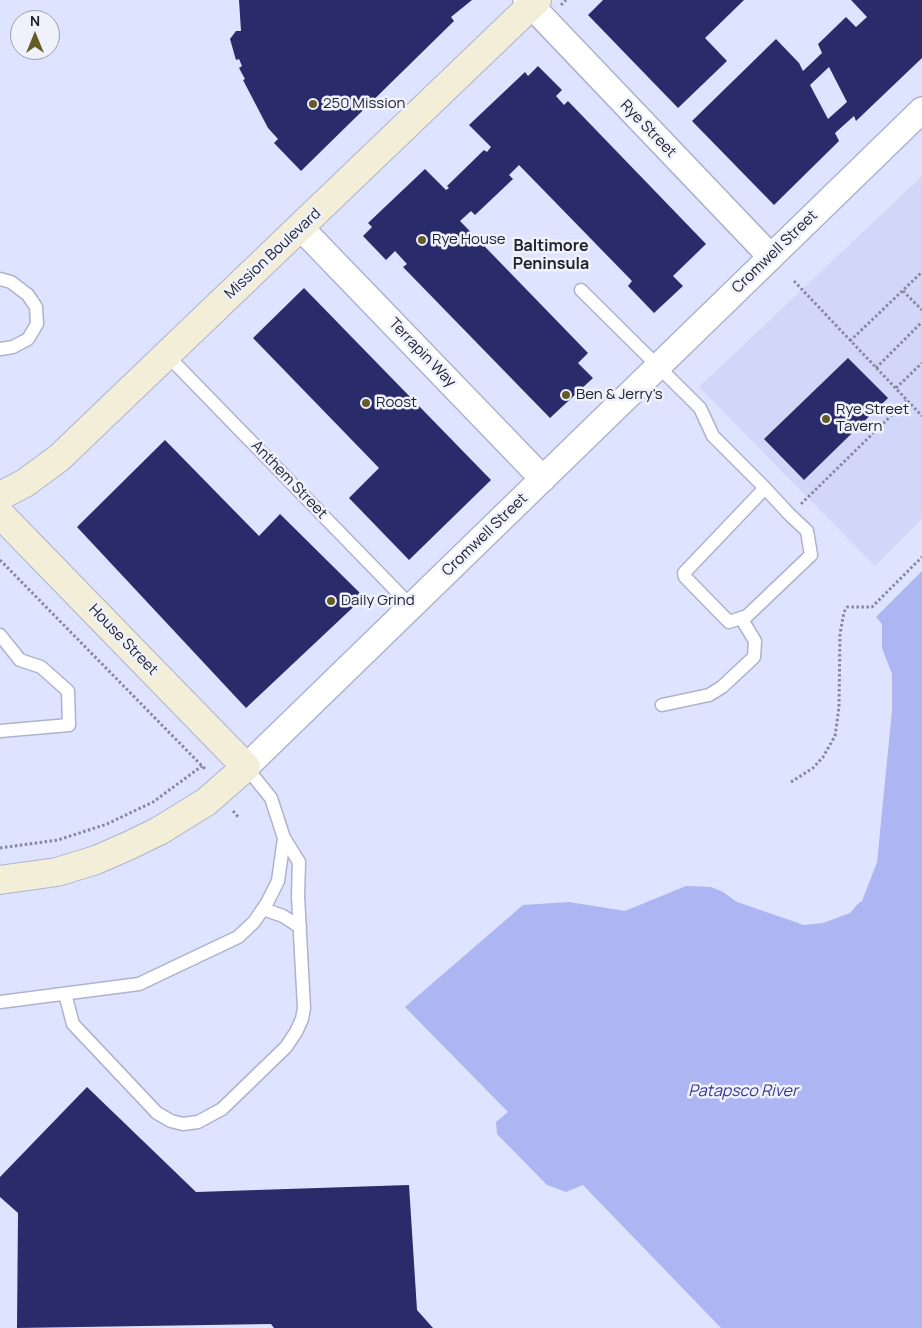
<!DOCTYPE html>
<html>
<head>
<meta charset="utf-8">
<style>
  body { margin:0 }
  #map { position:relative; width:922px; height:1328px; overflow:hidden; background:#dee3ff; font-family:Manrope,sans-serif }
  canvas { display:block }
  .north { position:absolute; left:10px; top:10px; width:50px; height:50px; box-sizing:border-box; background:#eff1fc; border:1px solid #9c9ea9; border-radius:50%; rotate:0deg; font-size:14px; font-weight:700; line-height:20px; text-align:center; color:#20222c }
  .north::after { content:''; display:block; margin:auto; width:18px; height:22px; background:#645b27; clip-path:polygon(50% 0,100% 100%,50% 72%,0 100%) }
</style>
</head>
<body>
<div id="map">
<canvas width="922" height="1328"></canvas>
<div class="north">N</div>
</div>
<script>
const g = document.querySelector('canvas').getContext('2d');
g.lineJoin = 'round';
function paint(path, color) { g.fillStyle = color; g.fill(path, 'evenodd'); }
const shape = rows => new Path2D(rows.map(r => 'M' + r).join(''));
function stroke(path, color, width, dash) { g.strokeStyle = color; g.lineWidth = width; g.lineCap = dash ? 'butt' : 'round'; g.setLineDash(dash || []); g.stroke(path); }
function label(font, color, halo, rows, align = 'center') {
  g.font = font + ' Manrope,sans-serif'; g.lineWidth = 5; g.setLineDash([]); g.textBaseline = 'middle'; g.strokeStyle = halo; g.fillStyle = color; for (const [text, x, y, turn = 0] of rows) {
    g.save(); g.translate(x, y); g.rotate((+turn || 0) * Math.PI / 180); g.textAlign = isNaN(turn) ? turn : align; if (halo) g.strokeText(text, 0, 0); g.fillText(text, 0, 0); g.restore();
  }
}
const built = shape([
  [922,176,922,519,875,566,699,387]
]);
const water = shape([
  [922,571,922,1328,721,1328,583,1185,566,1192,547,1185,497,1134,496,1122,508,1112,405,1007,523,905,569,902,625,911,686,886,711,887,804,925,843,914,862,901,877,862,892,711,892,674,882,648,882,624,876,617]
]);
const pier = shape([
  [879,814,881,814,877,862,862,899,850,913,823,923,804,925,737,902,716,887,684,884,712,884,743,896,772,903,805,922,842,912,859,900,875,861]
]);
const building = shape([
  [239,0,472,0,451,17,454,21,301,171,274,143,278,139,268,128,243,80,245,79,239,68,242,66,239,59,236,60,230,39,236,31,241,31],
  [603,0,744,0,705,38,727,61,678,108,588,15],
  [851,0,922,0,922,58,856,121,854,116,835,133,839,141,774,205,692,121,776,39,799,63,803,71,822,53,818,44,846,17,856,27,867,17],
  [829,67,847,102,828,119,810,85],
  [538,66,562,90,556,96,564,105,568,101,706,244,673,276,683,286,654,313,628,286,632,281,519,165,509,175,513,179,475,215,471,211,460,221,588,353,578,363,593,378,550,418,403,267,407,264,395,251,386,260,363,236,372,227,368,223,425,169,446,190,449,188,447,186,484,150,487,152,491,147,469,125,525,72,528,76],
  [304,288,491,480,409,560,349,498,379,468,253,338],
  [848,358,888,398,804,480,764,439],
  [165,440,259,536,280,514,364,597,246,708,77,527],
  [87,1087,196,1192,409,1185,417,1310,433,1328,274,1328,271,1324,17,1328,18,1213,0,1197,0,1177]
]);
const path = shape([
  [561,5,566,0],
  [794,281,922,416],
  [903,291,922,310],
  [850,341,922,272],
  [876,368,922,322],
  [896,388,922,363],
  [801,504,907,400],
  [0,560,206,770],
  [791,782,813,768,823,757,835,736,839,707,840,634,844,612,847,607,872,607,922,557],
  [233,811,239,818],
  [0,848,58,840,107,824,153,802,202,766]
]);
const lane = shape([
  [0,279,11,282,28,295,36,307,37,324,28,339,13,347,0,349],
  [581,290,700,408,713,436,765,488,789,514,807,531,811,555,747,616,729,622,685,577,684,573,765,488],
  [166,354,411,606],
  [0,635,20,660,41,667,68,691,69,725,0,731],
  [662,705,709,695,722,687,754,657,755,641,741,618],
  [263,909,283,916,300,927],
  [65,994,73,1024,157,1113,171,1121,183,1124,198,1122,222,1109,286,1047,296,1032,302,1019,304,1008,298,896,299,862,284,838],
  [0,1002,139,984,238,937,254,922,267,903,278,881,284,838,271,798,246,767]
]);
const street = shape([
  [526,0,770,256],
  [301,228,543,479],
  [246,767,922,110]
]);
const secondary = shape([
  [0,496,25,483,59,458,537,0],
  [0,514,246,767,206,802,159,831,128,846,96,860,57,872,0,880]
]);
const markers = [
  [313,104,5,"#645b27"],
  [422,240,5,"#645b27"],
  [566,395,5,"#645b27"],
  [366,403,5,"#645b27"],
  [826,419,5,"#645b27"],
  [331,601,5,"#645b27"]
];
const poiNames = [
  ["250 Mission",323,104],
  ["Rye House",432,240],
  ["Ben & Jerry's",576,395],
  ["Roost",376,403],
  ["Rye Street",836,410],
  ["Tavern",836,427],
  ["Daily Grind",341,601]
];
const streetNames = [
  ["Rye Street",648,129,46],
  ["Cromwell Street",775,252,-44],
  ["Mission Boulevard",273,254,-43],
  ["Terrapin Way",422,353,46],
  ["Anthem Street",289,480,46],
  ["Cromwell Street",485,535,-44],
  ["House Street",123,640,46]
];
const neighbourhoodNames = [
  ["Baltimore",551,247],
  ["Peninsula",551,265]
];
const waterNames = [
  ["Patapsco River",743,1092]
];
paint(built, '#d2d7fa');
paint(water, '#adb5f2');
paint(pier, '#dee3ff');
paint(building, '#2a2b6b');
stroke(lane, '#aeb3cd', 15);
stroke(street, '#aeb3cd', 28);
stroke(secondary, '#aeb3cd', 30);
stroke(path, '#86899d', 3, [2.5, 2.5]);
stroke(lane, '#fff', 12);
stroke(street, '#fff', 25);
stroke(secondary, '#f2eed8', 28);
for (const [x, y, r, color] of markers) { const dot = new Path2D(); dot.arc(x, y, r, 0, 2 * Math.PI); g.fillStyle = color; g.fill(dot); stroke(dot, '#eff1fc', 2); }
label('15px', '#20222c', '#eff1fc', poiNames, 'left');
label('15px', '#20222c', '#eff1fc', streetNames);
label('bold 16px', '#20222c', '#eff1fc', neighbourhoodNames);
label('italic 16px', '#38378e', '#eff1fc', waterNames);
</script>
</body>
</html>
